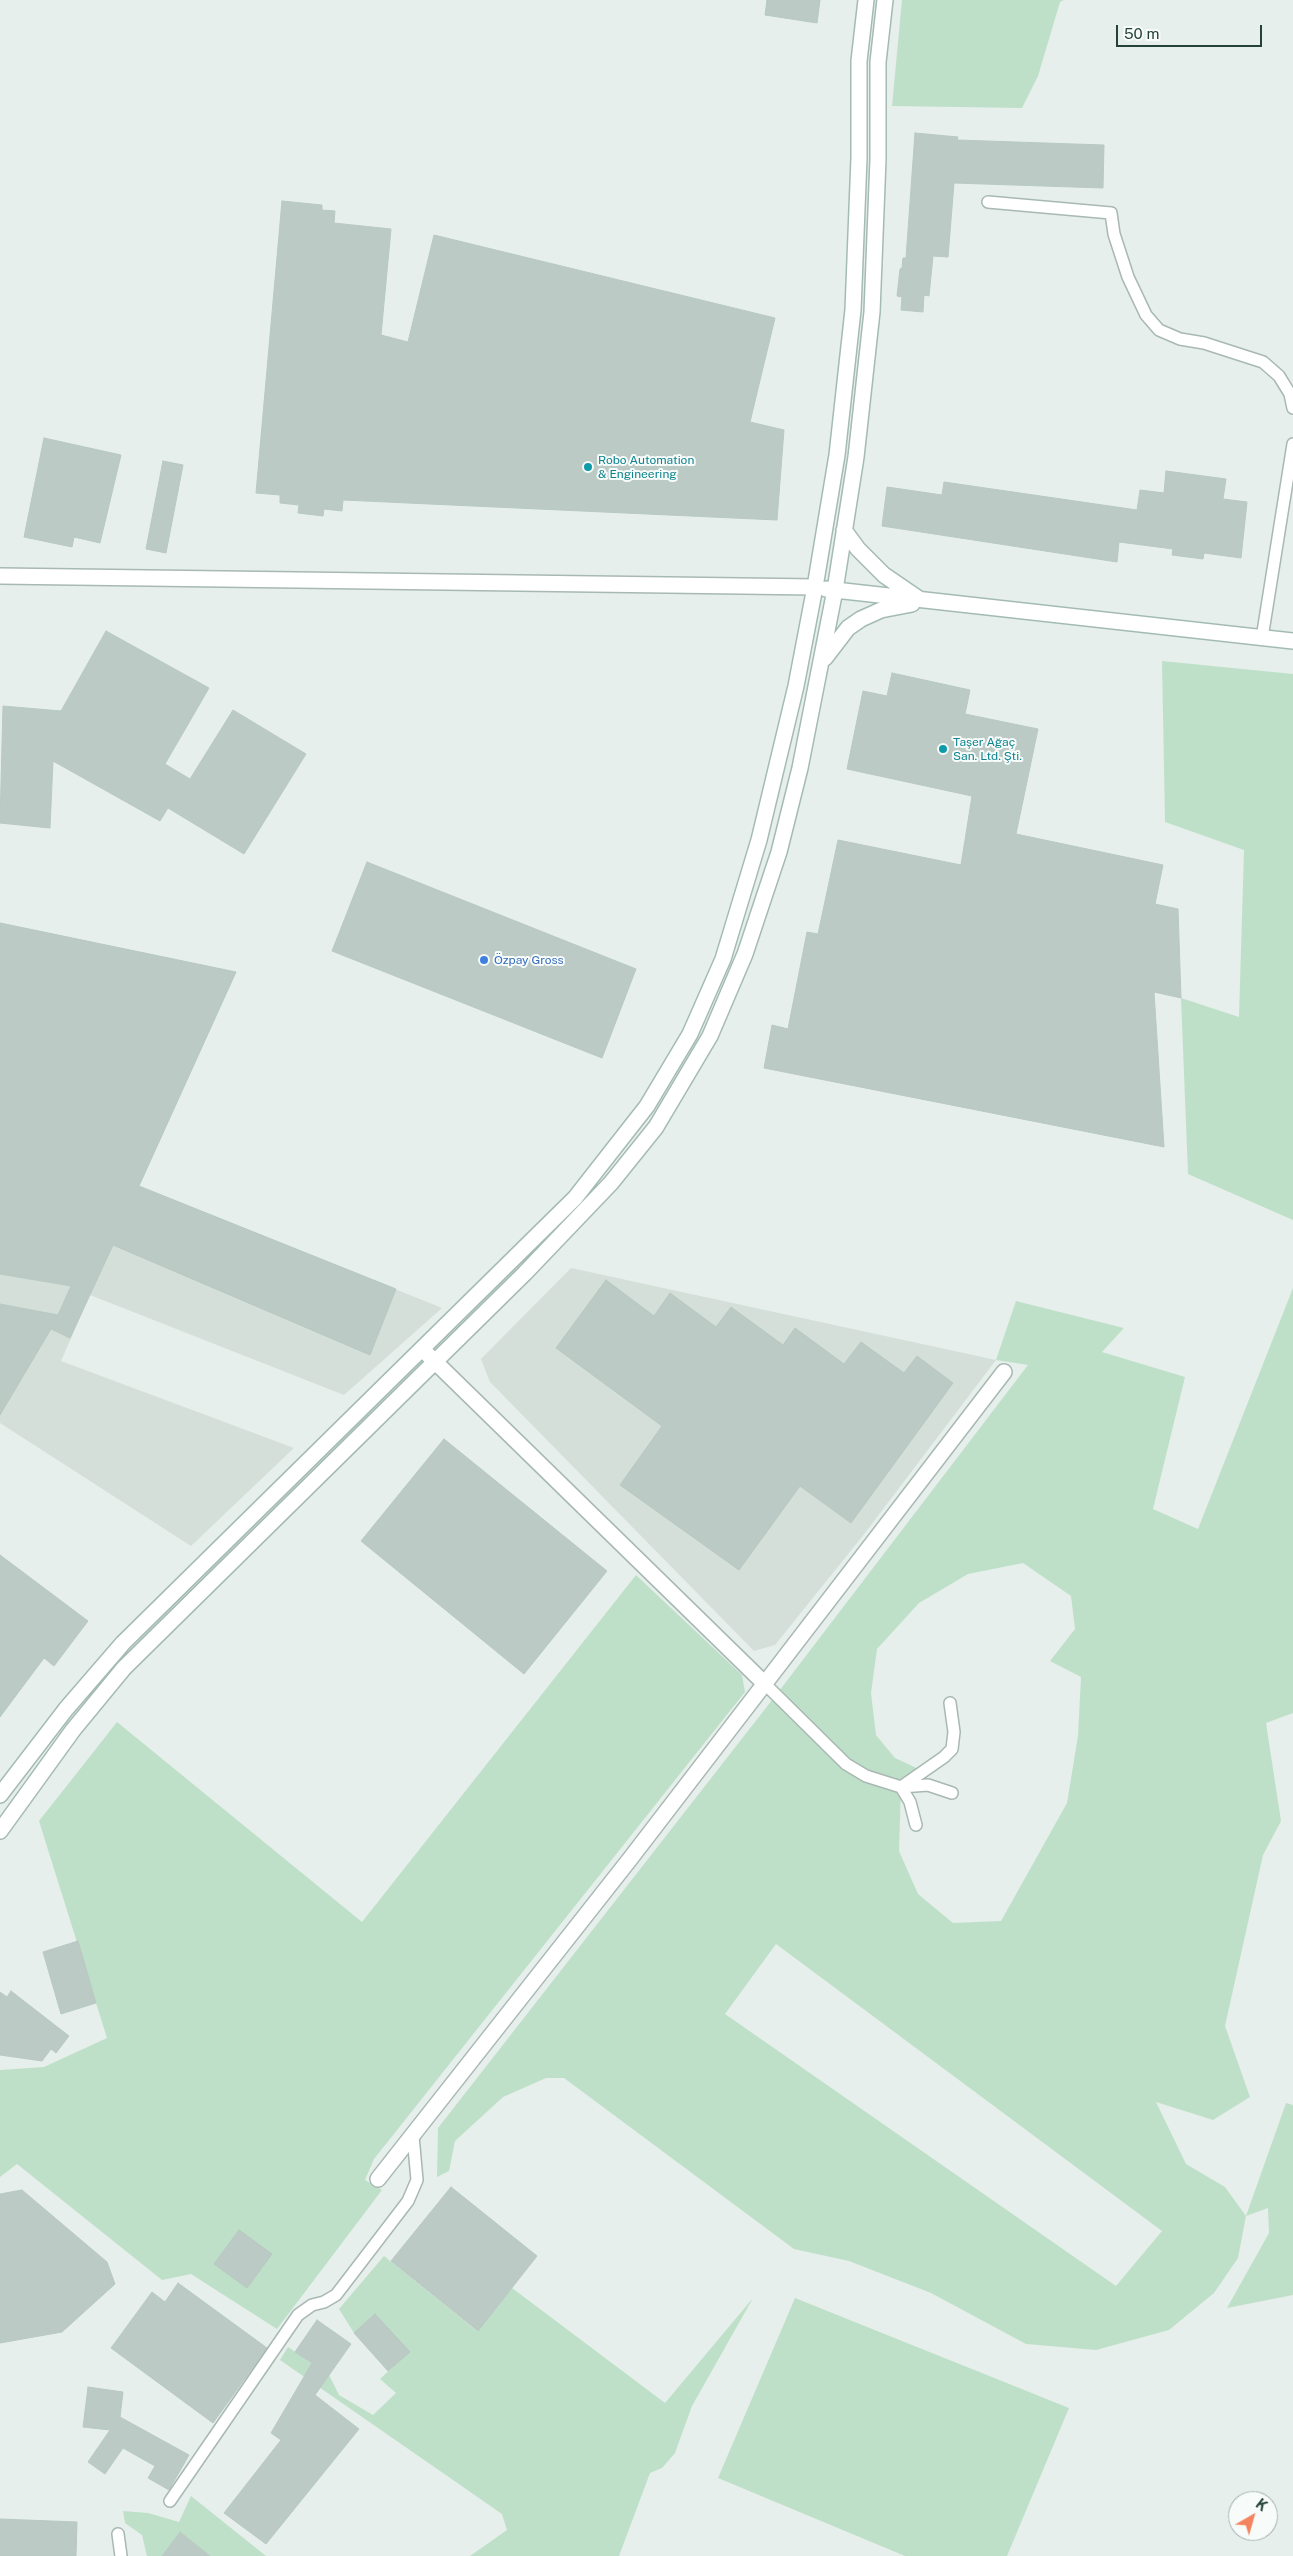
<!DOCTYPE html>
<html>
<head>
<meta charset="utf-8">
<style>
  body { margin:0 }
  #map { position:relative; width:1293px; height:2556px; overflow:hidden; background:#e6efeb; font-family:"Public Sans",sans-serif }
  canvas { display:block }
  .north { position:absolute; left:1228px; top:2491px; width:50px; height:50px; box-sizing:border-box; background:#f7fbf9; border:1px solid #a3b1ad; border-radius:50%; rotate:38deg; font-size:14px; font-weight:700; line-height:20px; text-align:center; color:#24423a }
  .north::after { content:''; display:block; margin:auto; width:18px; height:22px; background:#f4845f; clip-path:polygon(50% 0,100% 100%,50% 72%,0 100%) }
  .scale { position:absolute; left:1116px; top:25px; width:146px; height:22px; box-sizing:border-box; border:2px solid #24423a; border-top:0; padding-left:6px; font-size:15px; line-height:18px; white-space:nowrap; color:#24423a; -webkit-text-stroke:4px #f7fbf9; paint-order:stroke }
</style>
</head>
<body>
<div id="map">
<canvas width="1293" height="2556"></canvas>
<div class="north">K</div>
<div class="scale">50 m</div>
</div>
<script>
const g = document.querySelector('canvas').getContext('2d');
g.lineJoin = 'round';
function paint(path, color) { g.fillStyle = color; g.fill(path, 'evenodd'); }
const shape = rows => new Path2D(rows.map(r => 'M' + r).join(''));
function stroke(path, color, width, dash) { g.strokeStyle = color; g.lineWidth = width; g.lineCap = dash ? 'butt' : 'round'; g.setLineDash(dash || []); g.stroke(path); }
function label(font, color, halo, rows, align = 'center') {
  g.font = font + ' "Public Sans",sans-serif'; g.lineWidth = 4; g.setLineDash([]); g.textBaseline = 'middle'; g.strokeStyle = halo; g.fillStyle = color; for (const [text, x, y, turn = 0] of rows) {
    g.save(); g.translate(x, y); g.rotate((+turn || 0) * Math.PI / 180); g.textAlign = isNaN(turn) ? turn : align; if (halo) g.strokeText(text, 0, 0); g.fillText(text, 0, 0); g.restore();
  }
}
const built = shape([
  [0,923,236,972,139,1186,442,1308,344,1395,90,1295,61,1361,294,1448,191,1546,0,1423],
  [571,1268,996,1360,865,1533,775,1645,754,1651,490,1382,481,1359]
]);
const green = shape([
  [902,0,1064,0,1060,2,1038,76,1022,108,892,106],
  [1162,661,1293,674,1293,1220,1188,1174,1181,998,1239,1017,1244,850,1165,822],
  [1293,1288,1293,1713,1266,1723,1281,1821,1263,1855,1225,2026,1250,2097,1213,2120,1156,2102,1186,2164,1225,2187,1246,2216,1286,2103,1293,2105,1293,2295,1227,2308,1269,2233,1268,2208,1246,2216,1238,2258,1214,2293,1169,2330,1096,2350,1026,2344,931,2293,849,2261,794,2249,564,2078,546,2078,503,2097,455,2141,449,2171,437,2177,438,2128,776,1695,1028,1365,996,1360,1016,1301,1124,1328,1102,1352,1185,1377,1153,1509,1198,1529],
  [1023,1563,1071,1596,1075,1629,1050,1661,1081,1677,1078,1736,1067,1803,1001,1921,953,1923,918,1894,899,1851,901,1787,925,1772,895,1758,876,1735,871,1693,877,1649,919,1603,968,1574],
  [776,1944,1162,2231,1116,2286,725,2014],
  [636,1575,742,1675,745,1692,374,2159,365,2180,382,2190,277,2329,191,2274,162,2280,17,2164,0,2177,0,2070,44,2067,107,2038,39,1821,117,1722,362,1922],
  [384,2256,477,2331,512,2288,665,2403,753,2298,692,2406,675,2453,662,2468,650,2473,619,2556,470,2556,507,2530,502,2514,280,2360,288,2347,329,2375,339,2395,373,2415,396,2393,380,2379,409,2352,354,2333,339,2309],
  [795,2298,1069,2408,1007,2556,905,2556,718,2478],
  [191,2496,266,2556,210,2556,180,2532,162,2556,147,2556,142,2535,125,2523,123,2511,148,2513,179,2522]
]);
const building = shape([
  [767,0,820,0,817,23,765,15,767,0],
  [915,133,958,137,957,140,1104,145,1103,188,954,183,948,257,933,256,929,296,924,295,923,312,901,310,902,297,897,296,900,269,902,268,903,258,906,258,915,133],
  [282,201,322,205,322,210,335,211,334,223,391,229,381,335,408,342,434,235,775,318,750,422,784,430,777,520,343,500,342,511,324,509,323,516,298,513,299,505,280,503,280,495,256,493,282,201],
  [44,438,121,455,100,543,74,537,72,547,24,537,44,438],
  [163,461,183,465,166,553,146,549,163,461],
  [1166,471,1226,479,1223,499,1247,502,1241,558,1204,553,1203,559,1172,555,1173,549,1119,542,1117,562,882,526,887,487,942,495,944,482,1137,510,1140,490,1164,493,1166,471],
  [106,631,209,688,165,764,190,779,233,710,306,754,244,854,168,808,160,821,53,761,50,828,0,823,3,706,61,711,106,631],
  [892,673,970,690,965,714,1038,729,1016,834,1163,865,1155,904,1178,909,1181,998,1154,992,1164,1147,764,1068,772,1025,788,1029,807,932,818,934,838,840,961,865,972,796,847,769,863,691,887,696,892,673],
  [367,862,636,969,602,1058,332,951,367,862],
  [0,923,236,972,139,1186,396,1289,370,1355,113,1245,70,1338,51,1329,0,1415,0,1304,58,1315,71,1286,0,1274,0,923],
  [606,1280,654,1316,670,1293,716,1327,731,1307,783,1345,795,1328,844,1364,861,1342,904,1373,917,1356,953,1383,851,1523,800,1486,739,1570,620,1485,662,1426,556,1348,606,1280],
  [444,1439,607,1571,524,1674,361,1541,444,1439],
  [0,1555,88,1621,54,1666,44,1658,0,1717,0,1555],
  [78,1941,96,2003,61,2014,43,1952,78,1941],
  [11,1991,69,2036,56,2053,51,2049,42,2061,0,2055,0,1992,7,1997,11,1991],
  [451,2187,537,2256,478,2331,391,2261,451,2187],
  [22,2190,107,2262,115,2284,62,2332,0,2343,0,2194,22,2190],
  [239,2230,272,2254,247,2288,214,2264,239,2230],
  [178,2283,267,2348,213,2423,111,2348,152,2292,165,2302,178,2283],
  [375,2314,410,2352,388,2371,354,2333,375,2314],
  [317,2320,351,2344,315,2395,359,2429,266,2544,224,2513,281,2440,271,2433,312,2363,295,2352,317,2320],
  [88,2387,123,2392,120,2417,189,2455,169,2490,148,2478,155,2466,123,2448,105,2474,88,2462,110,2430,83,2427,88,2387],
  [0,2519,77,2522,76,2556,0,2556,0,2519],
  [180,2532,210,2556,162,2556,180,2532]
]);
const lane = shape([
  [988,202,1111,213,1114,234,1128,277,1146,315,1159,330,1180,339,1204,343,1263,362,1279,376,1290,394,1293,408],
  [1262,638,1293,444],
  [765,1684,846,1764,866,1776,901,1787,928,1785,952,1793],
  [916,1825,910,1802,901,1787,944,1757,952,1749,954,1732,950,1703],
  [170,2501,298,2315,312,2305,324,2302,336,2295,408,2201,417,2180,413,2136],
  [118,2534,121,2556]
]);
const street = shape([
  [0,576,815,587],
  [422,1349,765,1684],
  [378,2179,630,1859,1004,1372]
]);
const secondary = shape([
  [844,530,858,549,884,575,919,599],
  [826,589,1293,641],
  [825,658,848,628,861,619,881,610,912,604],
  [0,1795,66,1709,123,1643,575,1198,647,1106,690,1034,723,959,759,840,796,686,815,587,837,455,853,310,859,158,859,61,866,0],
  [0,1831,73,1730,124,1668,525,1273,611,1183,656,1127,710,1036,745,954,779,852,800,768,835,590,856,457,872,312,878,159,878,62,885,0]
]);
const markers = [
  [588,467,5,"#0f9aa8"],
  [943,749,5,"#0f9aa8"],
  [484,960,5,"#3f7fe0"]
];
const cultureNames = [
  ["Robo Automation",598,460],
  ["& Engineering",598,474],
  ["Taşer Ağaç",953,742],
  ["San. Ltd. Şti.",953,756]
];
const shopNames = [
  ["Özpay Gross",494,960]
];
paint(built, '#d4dfda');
paint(green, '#bfe0c8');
paint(building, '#bbcac4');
stroke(building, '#b8c9c2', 1);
stroke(lane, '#a8b8b2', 14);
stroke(street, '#a8b8b2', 18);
stroke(secondary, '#a4bbb3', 18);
stroke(lane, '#fff', 11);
stroke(street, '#fff', 15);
stroke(secondary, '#fff', 15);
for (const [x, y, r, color] of markers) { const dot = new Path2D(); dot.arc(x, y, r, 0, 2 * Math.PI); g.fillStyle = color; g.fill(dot); stroke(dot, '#f7fbf9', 2); }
label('12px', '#0d838f', '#f7fbf9', cultureNames, 'left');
label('12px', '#366cbe', '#f7fbf9', shopNames, 'left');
</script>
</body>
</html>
